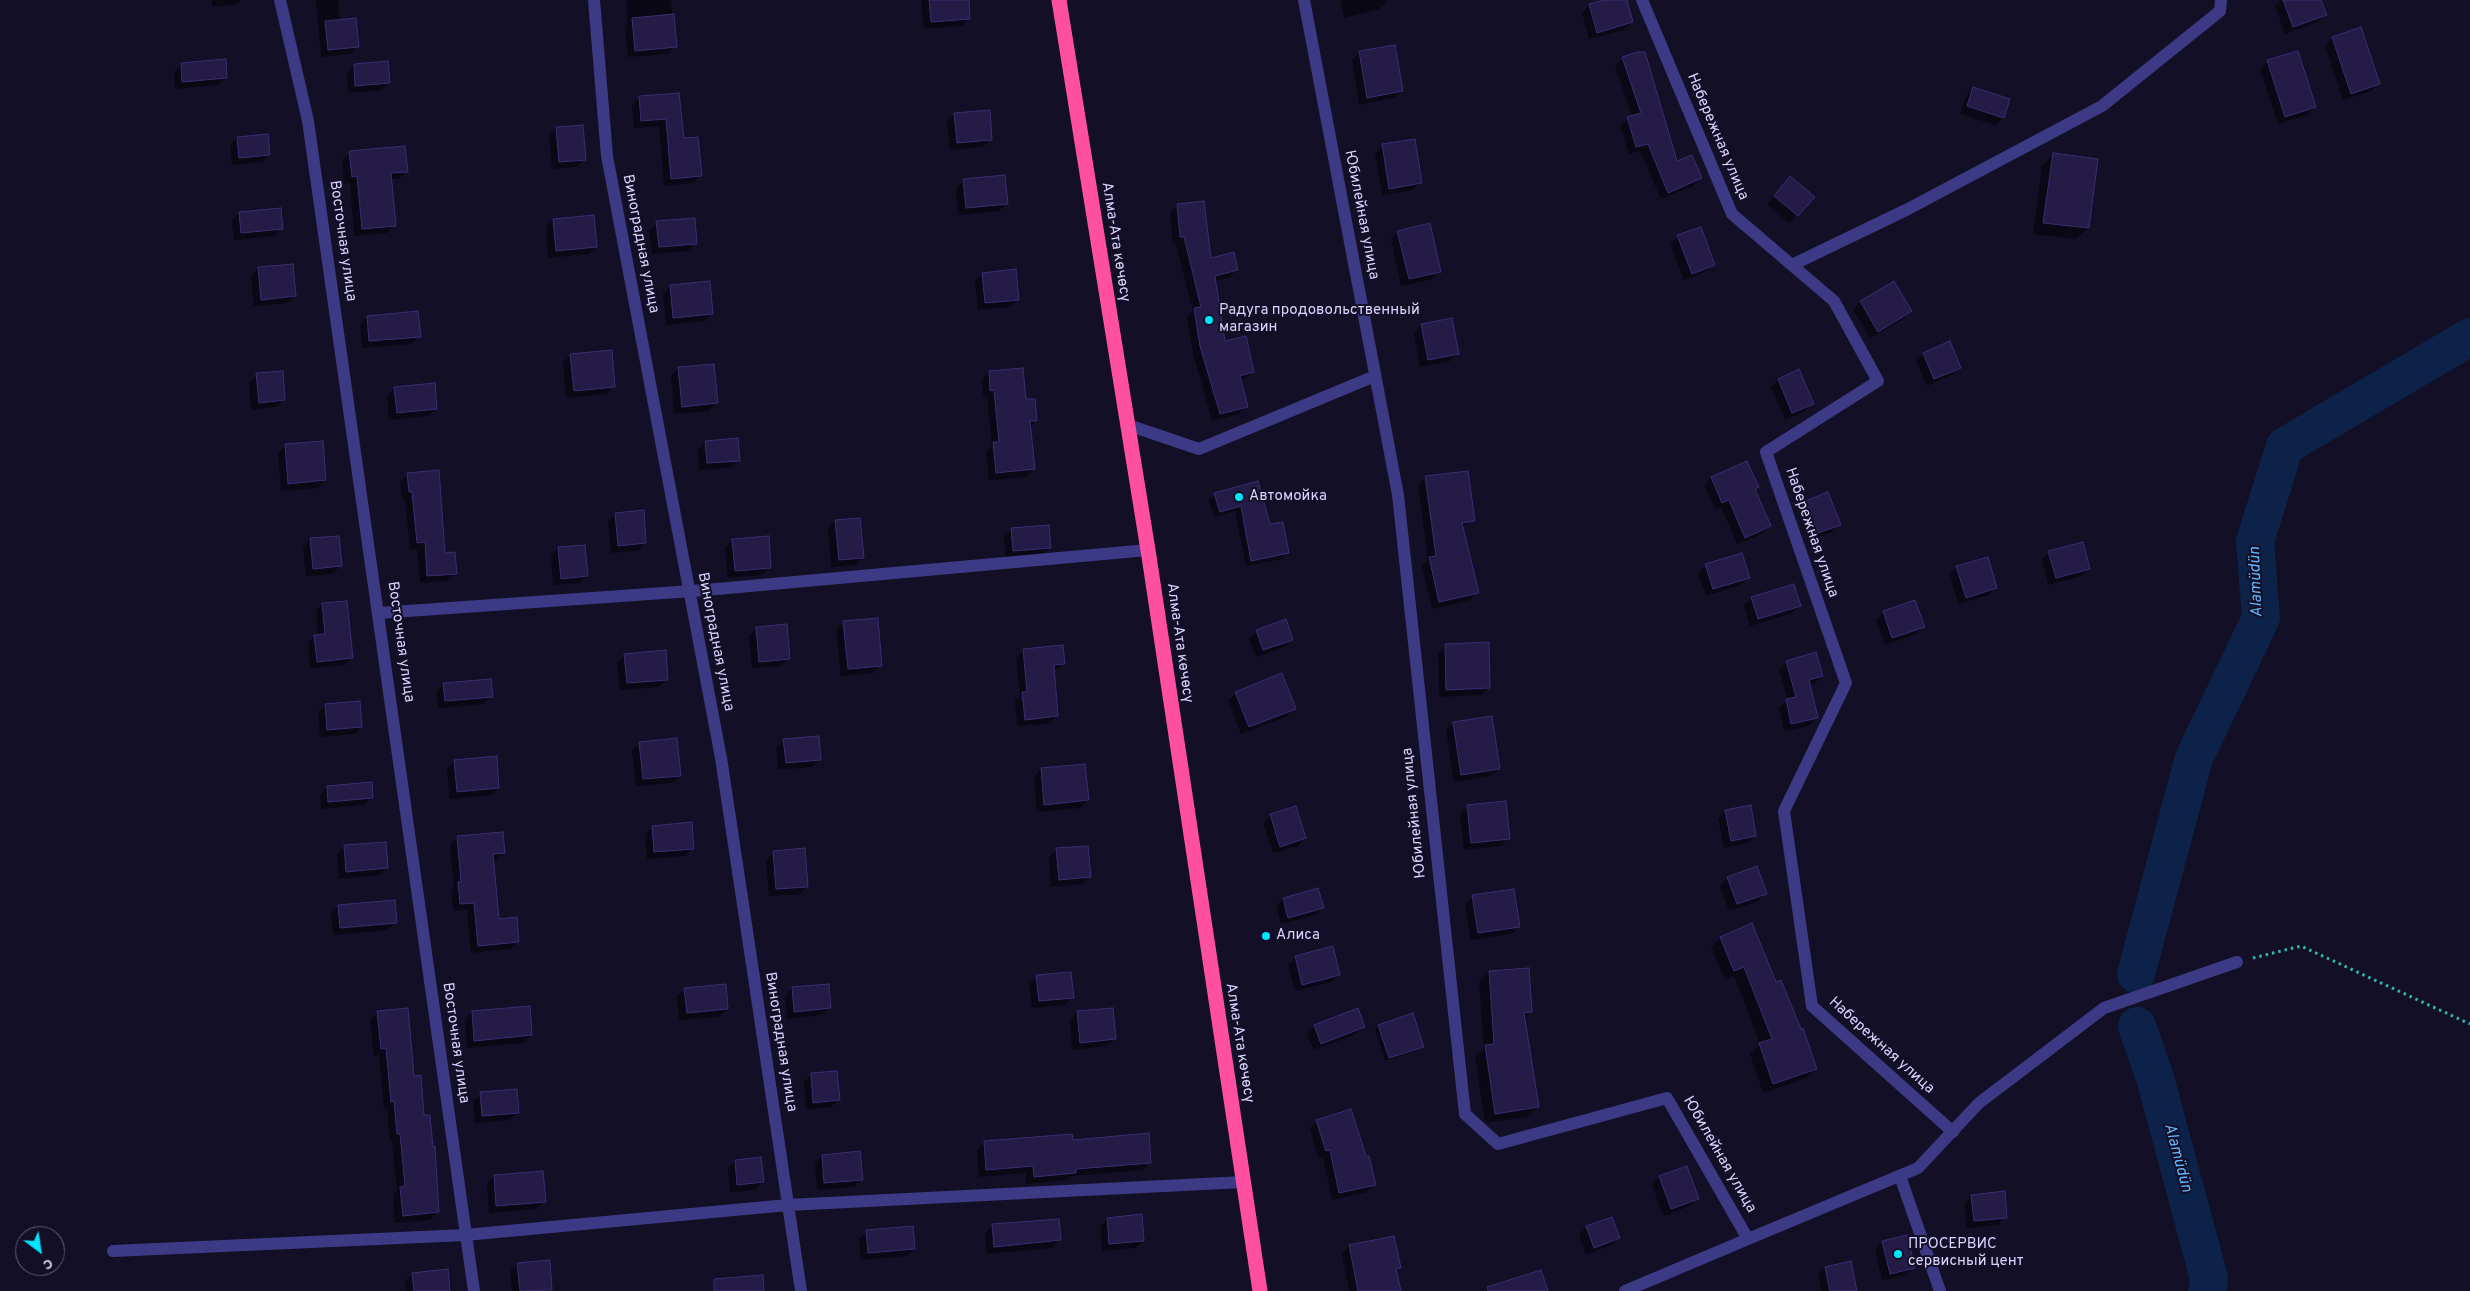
<!DOCTYPE html>
<html>
<head>
<meta charset="utf-8">
<style>
  body { margin:0 }
  #map { position:relative; width:2470px; height:1291px; overflow:hidden; background:#130f26; font-family:Overpass,sans-serif }
  canvas { display:block }
  .north { position:absolute; left:15px; top:1226px; width:50px; height:50px; box-sizing:border-box; background:#130f26; border:1px solid #625e7d; border-radius:50%; rotate:149deg; font-size:14px; font-weight:700; line-height:20px; text-align:center; color:#d9d4ff }
  .north::after { content:''; display:block; margin:auto; width:18px; height:22px; background:#00e5ff; clip-path:polygon(50% 0,100% 100%,50% 72%,0 100%) }
</style>
</head>
<body>
<div id="map">
<canvas width="2470" height="1291"></canvas>
<div class="north">С</div>
</div>
<script>
const g = document.querySelector('canvas').getContext('2d');
g.lineJoin = 'round';
function paint(path, color) { g.fillStyle = color; g.fill(path, 'evenodd'); }
const shape = rows => new Path2D(rows.map(r => 'M' + r).join(''));
function stroke(path, color, width, dash) { g.strokeStyle = color; g.lineWidth = width; g.lineCap = dash ? 'butt' : 'round'; g.setLineDash(dash || []); g.stroke(path); }
function label(font, color, halo, rows, align = 'center') {
  g.font = font + ' Overpass,sans-serif'; g.lineWidth = 4; g.setLineDash([]); g.textBaseline = 'middle'; g.strokeStyle = halo; g.fillStyle = color; for (const [text, x, y, turn = 0] of rows) {
    g.save(); g.translate(x, y); g.rotate((+turn || 0) * Math.PI / 180); g.textAlign = isNaN(turn) ? turn : align; if (halo) g.strokeText(text, 0, 0); g.fillText(text, 0, 0); g.restore();
  }
}
const shadow = shape([
  [212,0,241,0,236,4,212,7],
  [316,0,338,0,340,21,357,46,350,54,321,57],
  [626,0,671,0,675,46,668,54,628,57,625,27,628,24],
  [921,0,968,0,969,18,962,26,924,29],
  [1340,0,1387,0,1387,2,1379,9,1344,18],
  [1609,0,1626,0,1632,22,1624,30,1589,39,1582,13,1590,5],
  [2281,0,2320,0,2325,15,2318,22,2285,34,2275,6],
  [2332,38,2379,84,2371,91,2343,100,2325,46],
  [1394,46,1402,91,1394,98,1359,105,1352,60,1359,53],
  [1644,53,1676,163,1701,178,1693,186,1661,199,1640,151,1629,154,1620,125,1632,116,1615,66,1622,59],
  [2268,61,2314,107,2307,115,2278,124,2260,69],
  [181,64,226,77,218,85,175,89,174,72],
  [354,65,389,83,381,90,348,93,347,73],
  [1974,88,2009,100,2003,118,1995,125,1960,114,1966,96],
  [678,94,683,139,700,176,693,183,664,186,659,126,634,128,632,105,640,98],
  [955,114,991,139,983,147,950,150,947,122],
  [556,128,584,159,577,167,552,169,549,136],
  [237,138,269,155,262,162,232,165,230,145],
  [1383,146,1420,183,1413,190,1382,195,1375,153],
  [350,152,406,171,399,179,390,179,394,226,387,233,354,236,350,183,344,184,342,160],
  [2053,155,2088,228,2076,239,2033,234,2042,166],
  [964,181,1006,204,999,211,958,215,956,188],
  [1783,185,1813,197,1789,223,1767,204],
  [1178,205,1210,260,1236,270,1229,278,1214,281,1224,343,1253,372,1245,379,1240,381,1246,406,1239,414,1212,421,1193,354,1187,317,1193,311,1176,244,1173,244,1170,213],
  [240,213,281,228,274,236,234,240,232,220],
  [553,220,596,247,588,254,548,258,546,227],
  [657,222,696,243,688,251,652,254,649,230],
  [1398,232,1439,272,1432,279,1401,286,1391,239],
  [1678,237,1714,264,1706,272,1684,280,1670,244],
  [259,268,295,296,287,303,254,306,251,276],
  [983,274,1018,299,1010,307,978,310,975,281],
  [1893,283,1910,311,1903,319,1870,338,1853,310,1860,302],
  [671,286,712,314,705,321,666,325,663,294],
  [368,317,419,336,412,344,362,348,360,325],
  [1421,325,1458,353,1450,361,1420,367,1414,333],
  [1924,354,1960,367,1952,375,1927,386,1916,361],
  [571,355,614,386,606,394,566,398,563,362],
  [679,368,716,403,709,411,674,414,671,376],
  [1798,371,1813,404,1805,411,1785,420,1771,387,1778,380],
  [989,372,1025,401,1036,420,1030,427,1033,469,1026,477,989,480,986,451,992,446,987,397,983,397,982,380],
  [257,374,284,400,276,407,251,410,249,382],
  [395,388,436,409,428,416,389,420,387,395],
  [322,442,325,480,318,488,281,491,278,453,285,446],
  [705,442,739,460,731,468,699,470,698,450],
  [408,474,444,555,456,573,448,581,420,583,417,549,410,550,405,499,402,499,400,482],
  [1426,477,1473,520,1462,528,1477,592,1470,600,1432,609,1422,566,1428,560,1418,485],
  [1711,478,1754,490,1769,526,1762,534,1737,544,1721,507,1715,509,1704,485],
  [1257,483,1269,526,1288,553,1282,559,1246,566,1235,511,1214,517,1209,500,1215,495],
  [1806,502,1839,524,1832,532,1810,540,1799,509],
  [615,514,645,543,638,551,611,553,608,522],
  [835,521,862,558,855,565,831,567,828,529],
  [1012,529,1050,547,1042,555,1006,558,1004,537],
  [311,539,340,566,333,574,306,576,303,547],
  [733,540,770,567,762,575,728,578,725,548],
  [558,548,587,576,579,583,553,585,551,556],
  [2049,552,2089,568,2081,576,2048,585,2042,559],
  [1706,565,1748,578,1741,585,1706,596,1698,573],
  [1957,567,1995,588,1988,595,1958,604,1950,575],
  [1752,598,1799,606,1792,613,1750,626,1744,605],
  [323,604,352,658,345,665,310,668,308,643,315,636,318,636,316,611],
  [1884,612,1923,627,1916,634,1885,645,1876,620],
  [844,622,881,665,873,673,841,676,836,629],
  [757,628,788,658,781,666,752,668,749,636],
  [1257,631,1292,639,1284,647,1256,657,1249,639],
  [1445,645,1489,688,1481,695,1439,697,1438,653],
  [1024,650,1063,664,1053,672,1057,716,1049,724,1017,726,1015,701,1020,696,1016,658],
  [625,655,667,679,659,687,620,690,617,663],
  [1787,662,1822,676,1814,684,1809,685,1816,718,1809,726,1784,731,1779,708,1788,700,1779,670],
  [444,684,492,696,484,704,438,708,436,692],
  [1236,693,1294,708,1287,716,1241,734,1228,700],
  [325,705,361,727,354,734,320,737,318,712],
  [1454,723,1499,769,1491,776,1454,782,1446,730],
  [784,740,820,760,812,767,778,770,776,748],
  [640,743,680,775,672,783,636,786,632,750],
  [455,761,498,788,491,795,450,799,447,769],
  [1041,769,1087,800,1080,808,1037,812,1034,777],
  [327,787,372,797,364,805,321,809,320,795],
  [1468,806,1508,838,1501,846,1464,850,1460,814],
  [1726,811,1755,836,1747,843,1724,848,1718,819],
  [1271,815,1305,838,1298,846,1273,853,1263,823],
  [653,827,693,848,685,856,647,859,645,835],
  [458,837,504,852,497,860,493,860,498,920,518,942,510,949,471,953,467,910,453,911,451,891,454,888,450,845],
  [344,846,387,868,379,875,339,879,337,854],
  [1056,850,1089,876,1082,884,1051,887,1049,857],
  [774,853,807,886,800,894,769,896,766,860],
  [1728,878,1766,893,1758,901,1729,911,1720,886],
  [1473,896,1519,926,1511,934,1471,940,1465,904],
  [1283,899,1322,908,1315,915,1281,924,1276,906],
  [339,906,396,922,388,930,333,935,331,914],
  [1721,938,1776,983,1816,1069,1806,1078,1763,1093,1750,1054,1760,1044,1734,976,1725,980,1711,947],
  [1296,957,1339,974,1331,982,1295,991,1288,965],
  [1489,972,1531,1012,1524,1019,1538,1107,1527,1117,1485,1123,1475,1056,1484,1048,1479,982],
  [1037,977,1072,997,1065,1005,1032,1008,1029,984],
  [792,988,830,1008,822,1015,787,1019,785,996],
  [685,989,727,1009,719,1017,679,1020,677,996],
  [378,1012,413,1077,423,1116,438,1212,430,1220,395,1223,393,1195,397,1191,392,1141,390,1141,387,1108,384,1109,379,1055,374,1056,370,1020],
  [472,1012,531,1035,523,1043,467,1048,465,1019],
  [1077,1012,1115,1039,1107,1046,1072,1050,1070,1020],
  [1412,1015,1422,1046,1419,1050,1385,1061,1375,1030,1378,1026],
  [1315,1026,1364,1026,1356,1034,1314,1050,1307,1034],
  [811,1075,839,1100,831,1107,806,1110,804,1082],
  [481,1094,517,1113,510,1120,475,1123,473,1101],
  [1317,1121,1374,1185,1367,1192,1332,1200,1323,1157,1318,1158,1310,1128],
  [984,1142,1072,1142,1150,1162,1143,1170,1071,1176,1067,1180,1026,1184,1026,1173,979,1177,977,1150],
  [822,1156,862,1179,854,1187,817,1190,815,1163],
  [735,1161,762,1182,755,1190,730,1192,728,1169],
  [494,1176,545,1201,537,1209,489,1213,487,1184],
  [1660,1177,1698,1199,1690,1206,1663,1216,1652,1184],
  [1972,1196,2006,1217,1998,1225,1967,1228,1964,1204],
  [1611,1218,1618,1238,1611,1245,1586,1255,1579,1235,1586,1227],
  [1107,1219,1143,1241,1136,1248,1102,1251,1100,1227],
  [993,1225,1060,1240,1052,1248,987,1254,985,1233],
  [867,1232,914,1249,907,1256,861,1260,859,1239],
  [1882,1242,1913,1267,1906,1275,1882,1280,1875,1250],
  [1349,1246,1399,1268,1396,1271,1399,1291,1349,1291,1342,1253],
  [518,1264,551,1289,549,1291,512,1291,510,1271],
  [1825,1268,1855,1291,1831,1291,1827,1272,1825,1272,1829,1291,1821,1291,1818,1275],
  [413,1274,449,1291,406,1291,405,1281]
]);
const river = shape([
  [2136,974,2194,758,2261,618,2255,541,2285,446,2470,337],
  [2137,1026,2155,1078,2209,1278,2207,1291]
]);
const building = shape([
  [929,0,969,0,970,19,931,22,929,0],
  [1604,0,1627,0,1633,22,1597,33,1589,4,1604,0],
  [2283,0,2321,0,2327,15,2293,27,2283,0],
  [674,14,677,47,635,51,632,18,674,14],
  [356,18,359,47,328,50,325,21,356,18],
  [2361,27,2380,84,2351,94,2332,37,2361,27],
  [1395,45,1403,91,1367,98,1359,51,1395,45],
  [2298,51,2316,107,2285,117,2267,60,2298,51],
  [1638,52,1645,52,1677,161,1692,155,1702,178,1668,193,1648,144,1636,147,1627,117,1641,113,1622,57,1638,52],
  [226,59,227,78,182,82,181,63,226,59],
  [388,61,390,83,355,86,354,64,388,61],
  [1973,87,2010,99,2004,118,1967,106,1973,87],
  [679,93,684,138,698,137,702,176,671,179,666,119,641,121,639,96,679,93],
  [990,110,992,140,957,143,954,113,990,110],
  [583,125,586,160,559,162,556,127,583,125],
  [268,134,270,155,239,158,237,137,268,134],
  [1415,139,1422,183,1389,189,1382,144,1415,139],
  [405,146,408,172,391,173,396,226,362,229,357,176,352,177,349,151,405,146],
  [2053,153,2098,159,2089,228,2043,223,2053,153],
  [1005,175,1008,204,966,208,963,179,1005,175],
  [1790,176,1815,197,1798,216,1774,196,1790,176],
  [1204,201,1211,258,1234,252,1238,270,1215,276,1225,341,1246,336,1254,372,1240,376,1248,407,1220,414,1200,346,1194,308,1201,307,1184,237,1180,237,1177,204,1204,201],
  [281,208,283,229,241,233,239,212,281,208],
  [594,215,597,247,556,251,553,219,594,215],
  [695,218,697,244,659,247,656,221,695,218],
  [1430,223,1441,272,1409,279,1397,231,1430,223],
  [1701,227,1715,265,1692,274,1677,235,1701,227],
  [293,264,296,296,261,300,258,267,293,264],
  [1016,269,1019,300,985,303,982,273,1016,269],
  [710,281,713,314,673,318,670,285,710,281],
  [1894,281,1912,311,1878,332,1860,301,1894,281],
  [418,311,421,337,369,341,367,316,418,311],
  [1452,318,1459,354,1428,360,1421,324,1452,318],
  [1950,341,1961,368,1934,379,1923,353,1950,341],
  [612,350,615,387,574,391,570,354,612,350],
  [714,364,718,403,682,407,678,367,714,364],
  [1023,368,1026,399,1035,399,1037,421,1030,421,1035,469,996,473,993,442,999,442,994,390,990,391,989,371,1023,368],
  [1799,369,1814,404,1792,413,1778,379,1799,369],
  [283,371,285,400,259,403,256,373,283,371],
  [435,383,437,409,397,413,394,387,435,383],
  [738,438,740,461,707,463,705,441,738,438],
  [323,441,326,480,288,484,285,444,323,441],
  [1747,461,1759,487,1755,489,1771,526,1745,538,1729,500,1722,503,1711,477,1747,461],
  [439,470,445,553,455,552,457,574,427,576,425,542,417,543,412,492,409,492,407,473,439,470],
  [1468,471,1475,521,1462,523,1479,593,1439,602,1429,557,1436,556,1425,476,1468,471],
  [1258,481,1270,524,1283,522,1289,553,1251,561,1241,506,1220,512,1214,493,1258,481],
  [1828,492,1841,525,1818,533,1805,501,1828,492],
  [644,510,646,543,618,546,615,513,644,510],
  [860,518,864,558,839,560,835,520,860,518],
  [1049,525,1051,548,1013,551,1011,528,1049,525],
  [339,536,342,566,313,569,310,538,339,536],
  [769,536,771,568,735,571,732,539,769,536],
  [2083,542,2090,569,2056,578,2048,551,2083,542],
  [585,545,588,576,561,579,558,547,585,545],
  [1742,553,1750,578,1713,589,1705,564,1742,553],
  [1988,557,1997,588,1966,598,1956,566,1988,557],
  [1794,584,1801,606,1758,619,1751,597,1794,584],
  [1915,600,1925,627,1892,638,1883,611,1915,600],
  [347,601,353,658,317,662,314,635,325,634,322,603,347,601],
  [878,618,882,666,848,669,843,621,878,618],
  [1286,619,1293,640,1263,650,1256,630,1286,619],
  [787,624,790,659,759,662,756,627,787,624],
  [1489,642,1490,688,1446,690,1445,644,1489,642],
  [1063,645,1065,664,1054,665,1058,716,1025,720,1022,692,1027,692,1023,649,1063,645],
  [666,650,668,680,627,683,624,654,666,650],
  [1816,652,1823,676,1809,680,1818,718,1791,724,1786,699,1796,697,1786,661,1816,652],
  [1282,673,1296,709,1249,727,1235,692,1282,673],
  [491,679,493,697,445,701,443,683,491,679],
  [360,701,362,727,327,730,325,704,360,701],
  [1492,716,1500,769,1461,775,1453,722,1492,716],
  [819,736,821,760,786,763,783,739,819,736],
  [677,738,681,776,643,779,639,742,677,738],
  [497,756,499,788,457,792,454,760,497,756],
  [1085,764,1089,800,1044,805,1041,768,1085,764],
  [372,782,373,798,328,802,327,786,372,782],
  [1506,801,1510,839,1471,843,1467,805,1506,801],
  [1751,805,1756,836,1731,841,1725,810,1751,805],
  [1296,806,1306,838,1280,847,1270,814,1296,806],
  [692,822,694,849,654,852,652,826,692,822],
  [503,832,505,853,493,854,499,919,517,917,519,942,478,946,474,903,460,904,458,882,461,882,457,836,503,832],
  [386,842,388,868,346,872,344,845,386,842],
  [1088,846,1091,877,1059,880,1056,848,1088,846],
  [805,848,808,887,776,889,773,851,805,848],
  [1757,866,1767,894,1737,904,1727,877,1757,866],
  [1318,888,1324,908,1288,918,1283,898,1318,888],
  [1514,889,1520,927,1478,933,1472,895,1514,889],
  [395,900,397,923,340,928,338,905,395,900],
  [1752,923,1776,982,1781,980,1801,1029,1803,1028,1817,1069,1773,1084,1759,1043,1772,1039,1744,967,1734,971,1720,937,1752,923],
  [1333,946,1340,975,1302,985,1295,956,1333,946],
  [1529,968,1532,1012,1524,1013,1539,1107,1495,1114,1485,1045,1494,1044,1489,971,1529,968],
  [1071,972,1074,998,1039,1001,1036,975,1071,972],
  [726,984,728,1009,687,1013,684,988,726,984],
  [829,984,831,1008,794,1012,792,987,829,984],
  [530,1006,532,1035,474,1041,472,1011,530,1006],
  [408,1008,414,1076,421,1075,424,1115,430,1115,433,1147,435,1146,439,1212,403,1216,400,1187,405,1186,400,1134,397,1134,394,1101,391,1102,386,1048,381,1049,377,1011,408,1008],
  [1113,1008,1116,1039,1080,1043,1077,1011,1113,1008],
  [1358,1008,1365,1027,1321,1044,1314,1025,1358,1008],
  [1413,1013,1424,1047,1389,1058,1378,1025,1413,1013],
  [837,1071,840,1100,813,1103,811,1073,837,1071],
  [517,1089,519,1113,482,1116,480,1092,517,1089],
  [1351,1109,1366,1156,1369,1156,1376,1185,1339,1193,1330,1150,1326,1151,1316,1120,1351,1109],
  [1149,1133,1151,1163,1076,1169,1076,1173,1034,1177,1033,1166,986,1170,984,1141,1072,1134,1073,1140,1149,1133],
  [860,1151,863,1180,824,1183,822,1155,860,1151],
  [761,1157,764,1182,737,1185,735,1160,761,1157],
  [1687,1166,1699,1199,1671,1209,1659,1176,1687,1166],
  [543,1171,546,1202,496,1206,494,1175,543,1171],
  [2005,1191,2007,1218,1974,1221,1971,1195,2005,1191],
  [1142,1214,1144,1241,1109,1244,1107,1218,1142,1214],
  [1612,1217,1620,1238,1594,1248,1586,1226,1612,1217],
  [1059,1219,1061,1240,994,1247,992,1224,1059,1219],
  [913,1226,915,1249,868,1253,866,1230,913,1226],
  [1907,1235,1915,1268,1890,1274,1882,1241,1907,1235],
  [1394,1236,1401,1268,1396,1269,1401,1291,1358,1291,1349,1245,1394,1236],
  [550,1260,552,1290,520,1291,517,1263,550,1260],
  [1851,1261,1857,1291,1830,1291,1825,1267,1851,1261],
  [448,1269,450,1291,414,1291,412,1273,448,1269],
  [1541,1270,1548,1291,1488,1291,1487,1287,1541,1270],
  [763,1275,764,1291,714,1291,714,1279,763,1275]
]);
const path = shape([
  [2253,958,2301,946,2470,1024]
]);
const minor = shape([
  [280,0,308,121,474,1291],
  [594,0,607,156,721,758,801,1291],
  [1304,0,1398,495,1465,1114,1498,1144,1667,1098,1748,1239,1625,1291],
  [1642,0,1732,214,1834,301,1878,381,1766,452,1846,683,1784,811,1812,1006,1953,1132],
  [1792,265,1908,209,2102,106,2220,11,2221,0],
  [1128,425,1199,449,1375,376],
  [379,613,706,590,1148,550],
  [1900,1176,1940,1291],
  [1748,1239,1918,1168,1979,1103,2104,1008,2237,962],
  [113,1251,465,1235,788,1205,1243,1182]
]);
const highway = shape([
  [1059,0,1148,550,1260,1291]
]);
const markers = [
  [1209,320,5,"#00e5ff"],
  [1239,497,5,"#00e5ff"],
  [1266,936,5,"#00e5ff"],
  [1898,1254,5,"#00e5ff"]
];
const streetNames = [
  ["Набережная улица",1717,137,67],
  ["Юбилейная улица",1361,215,79],
  ["Восточная улица",342,241,82],
  ["Алма-Ата көчөсү",1115,242,81],
  ["Виноградная улица",640,244,79],
  ["Набережная улица",1811,533,71],
  ["Восточная улица",400,642,82],
  ["Виноградная улица",715,642,79],
  ["Алма-Ата көчөсү",1179,643,82],
  ["Юбилейная улица",1415,813,-96],
  ["Виноградная улица",780,1042,81],
  ["Восточная улица",455,1043,82],
  ["Алма-Ата көчөсү",1239,1043,81],
  ["Набережная улица",1881,1046,42],
  ["Юбилейная улица",1719,1155,60]
];
const poiNames = [
  ["Радуга продовольственный",1219,311],
  ["магазин",1219,328],
  ["Автомойка",1249,497],
  ["Алиса",1276,936],
  ["ПРОСЕРВИС",1908,1245],
  ["сервисный цент",1908,1262]
];
const waterNames = [
  ["Alamüdün",2257,582,-92],
  ["Alamüdün",2177,1158,75]
];
paint(shadow, '#0007');
stroke(river, '#0c2248', 38);
paint(building, '#241b47');
stroke(building, '#3b2d73', 1);
stroke(path, '#2fb8b0', 3, [2.5, 4]);
stroke(minor, '#3d3a85', 12);
stroke(highway, '#ff4fa3', 15);
for (const [x, y, r, color] of markers) { const dot = new Path2D(); dot.arc(x, y, r, 0, 2 * Math.PI); g.fillStyle = color; g.fill(dot); stroke(dot, '#130f26', 2); }
label('15px', '#d9d4ff', '#130f26', streetNames);
label('15px', '#d9d4ff', '#130f26', poiNames, 'left');
label('italic 16px', '#62b6ff', '#130f26', waterNames);
</script>
</body>
</html>
